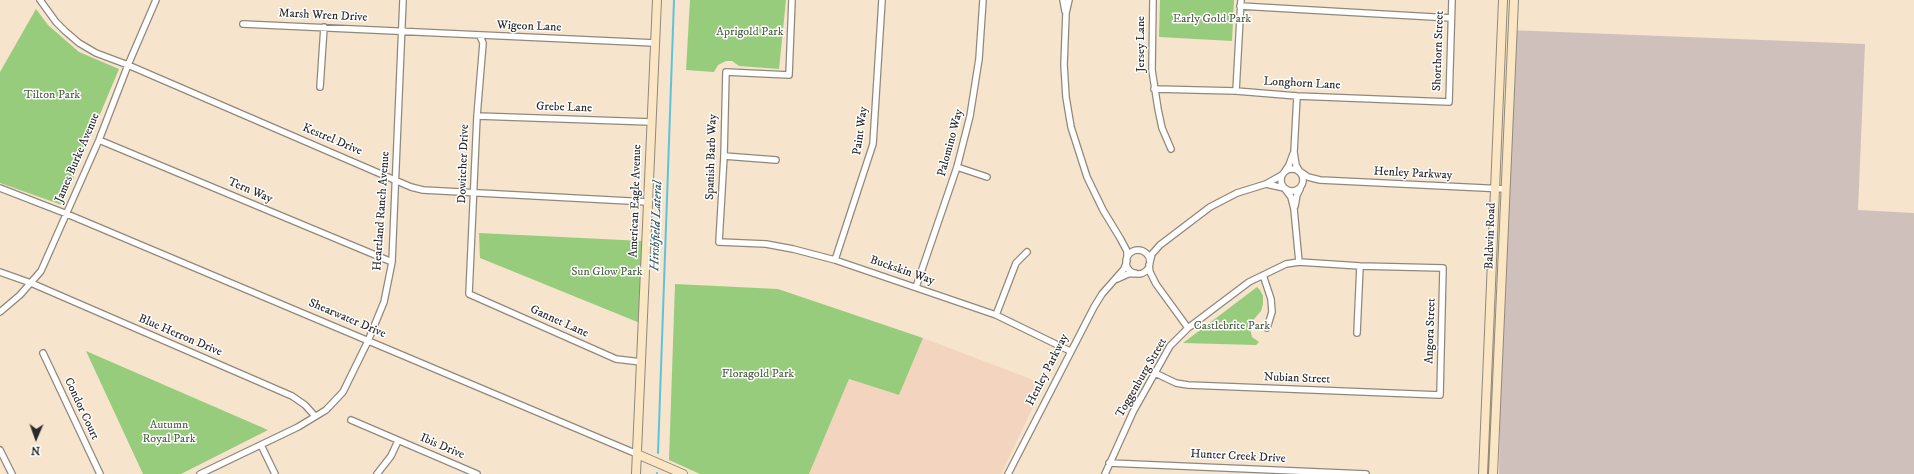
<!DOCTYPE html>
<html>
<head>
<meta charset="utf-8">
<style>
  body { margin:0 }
  #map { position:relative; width:1914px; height:474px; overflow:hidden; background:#f6e4cc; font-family:"IM FELL DW Pica",serif }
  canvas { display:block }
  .north { position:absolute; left:16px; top:418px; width:40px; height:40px; -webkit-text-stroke:3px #fff; paint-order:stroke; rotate:182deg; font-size:11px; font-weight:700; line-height:16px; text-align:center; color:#2b2b2b }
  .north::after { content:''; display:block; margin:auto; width:14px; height:18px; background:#2b2b2b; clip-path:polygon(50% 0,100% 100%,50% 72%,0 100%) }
</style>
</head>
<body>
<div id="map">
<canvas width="1914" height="474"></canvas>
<div class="north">N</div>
</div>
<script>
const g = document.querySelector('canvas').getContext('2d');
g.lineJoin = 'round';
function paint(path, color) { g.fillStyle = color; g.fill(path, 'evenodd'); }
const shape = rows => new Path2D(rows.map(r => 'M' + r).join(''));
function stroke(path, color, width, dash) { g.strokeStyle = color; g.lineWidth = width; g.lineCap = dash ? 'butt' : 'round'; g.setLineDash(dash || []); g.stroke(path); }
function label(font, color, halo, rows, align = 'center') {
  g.font = font + ' "IM FELL DW Pica",serif'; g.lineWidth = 3; g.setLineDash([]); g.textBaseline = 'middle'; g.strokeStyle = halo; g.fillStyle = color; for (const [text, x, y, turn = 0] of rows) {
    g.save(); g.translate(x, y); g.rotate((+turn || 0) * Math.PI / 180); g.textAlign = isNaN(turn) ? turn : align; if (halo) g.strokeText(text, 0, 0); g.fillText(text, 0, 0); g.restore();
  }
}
const built = shape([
  [923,338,1044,384,1001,474,809,474,849,379,899,395]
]);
const industrial = shape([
  [1508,30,1865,44,1858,210,1914,213,1914,474,1499,474,1504,146]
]);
const green = shape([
  [690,0,786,0,779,69,739,66,732,61,726,61,718,65,714,72,686,70],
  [1160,0,1234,0,1232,41,1159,37],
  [36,9,48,25,79,52,119,69,62,205,0,183,0,72],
  [479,233,643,241,640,323,480,258],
  [675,284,778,289,923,338,899,395,849,379,809,474,700,474,669,460],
  [1257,287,1260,290,1263,296,1263,304,1261,311,1250,324,1250,328,1252,337,1259,342,1256,345,1183,343],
  [86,351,268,430,181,474,143,474]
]);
const stream = shape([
  [658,453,674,0],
  [657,474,657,473]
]);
const street = shape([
  [40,0,56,22,65,31,79,43,96,53,128,65,411,187,423,190,648,202],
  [792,0,789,75,726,72,724,156,719,242,766,244,793,249,835,260,996,315,1070,351],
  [1063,0,1065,11],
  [1069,0,1066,13,1064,65,1066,97,1071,127,1087,177,1103,210,1120,238,1127,251,1127,258],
  [1153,0,1152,70,1158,109,1162,128,1171,149],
  [1240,6,1451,18],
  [243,24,655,43],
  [480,36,483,43,477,116,469,294,616,359,641,362],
  [320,87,324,27],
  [1154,89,1236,91,1297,96,1449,102,1452,0],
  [1236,91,1241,0],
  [1297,96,1294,152,1296,165,1300,172],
  [477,116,651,122],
  [99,140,392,262],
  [724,156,776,160],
  [957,167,987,177],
  '1281 180a11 11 0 1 1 22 0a11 11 0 1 1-22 0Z',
  [1285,171,1289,165,1293,154],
  [1301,172,1308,177,1320,180,1505,189],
  [1266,184,1284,188],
  [0,188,67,214,637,454],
  [1285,189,1291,197,1294,209,1299,262],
  [1295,206,1297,195,1300,189],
  '1126 262a12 12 0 1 1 24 0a12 12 0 1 1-24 0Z',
  [835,260,873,144,882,0],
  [1150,262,1152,254,1160,245,1210,207,1237,193,1266,184,1282,175],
  [1149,265,1150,272,1156,284,1188,328],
  [0,272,31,283,292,396,305,405,315,416],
  [1263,275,1271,299,1272,312,1267,328],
  [1117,279,1128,274,1135,273],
  [916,287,957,167,970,116,979,59,983,0],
  [0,312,20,295,41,271,99,140,128,65,156,0],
  [996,315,1016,263,1027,252],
  [1357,333,1360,266],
  [43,353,100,474],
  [351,420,477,474],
  [261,445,275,474],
  [0,450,12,474],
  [1109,463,1366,474],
  [200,474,298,427,326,410,343,392,368,341,384,302,392,262,403,0],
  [377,474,391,456,398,441],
  [1008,474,1094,307,1102,294,1124,269,1127,261],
  [1105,474,1133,412,1170,346,1188,328,1249,282,1286,264,1299,262,1360,266,1443,268,1440,395,1188,385,1176,383,1155,373]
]);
const secondary = shape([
  [637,454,683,474],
  [636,474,657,0],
  [1483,474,1503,0],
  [1493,474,1514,0]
]);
const streetNames = [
  ["Marsh Wren Drive",323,16,3],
  ["Wigeon Lane",529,27,2],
  ["Jersey Lane",1142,44,-90],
  ["Shorthorn Street",1439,51,-88],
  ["Longhorn Lane",1302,84,3],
  ["Grebe Lane",564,108,2],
  ["Paint Way",861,131,-82],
  ["Kestrel Drive",332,140,23],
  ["Palomino Way",951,143,-75],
  ["Spanish Barb Way",712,157,-88],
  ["James Burke Avenue",78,158,-67],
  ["Dowitcher Drive",464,164,-88],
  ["Henley Parkway",1413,174,3],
  ["Tern Way",250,191,23],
  ["American Eagle Avenue",636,201,-88],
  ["Heartland Ranch Avenue",382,211,-86],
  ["Baldwin Road",1491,236,-88],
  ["Buckskin Way",902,271,19],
  ["Shearwater Drive",347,319,23],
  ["Gannet Lane",559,322,24],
  ["Angora Street",1431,331,-88],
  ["Blue Herron Drive",180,336,23],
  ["Henley Parkway",1048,370,-63],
  ["Toggenburg Street",1142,378,-60],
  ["Nubian Street",1297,379,2],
  ["Condor Court",81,409,65],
  ["Ibis Drive",442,447,23],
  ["Hunter Creek Drive",1238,457,3]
];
const parkNames = [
  ["Early Gold Park",1212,20],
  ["Aprigold Park",750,33],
  ["Tilton Park",52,96],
  ["Sun Glow Park",607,273],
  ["Castlebrite Park",1232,327],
  ["Floragold Park",758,375],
  ["Autumn",169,426],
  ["Royal Park",169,440]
];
const waterNames = [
  ["Hirshfield Lateral",657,226,-88]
];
paint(built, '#f3d4bf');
paint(industrial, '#cfc0bb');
paint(green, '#98cc7d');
stroke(stream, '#5dc3da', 2);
stroke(street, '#90887c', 8);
stroke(secondary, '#90887c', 10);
stroke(street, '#fff', 5.5);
stroke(secondary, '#fbe6c4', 8);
label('12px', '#2b2b2b', '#fff', streetNames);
label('12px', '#516348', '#fff', parkNames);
label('italic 13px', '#3c6068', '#fff', waterNames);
</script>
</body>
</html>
